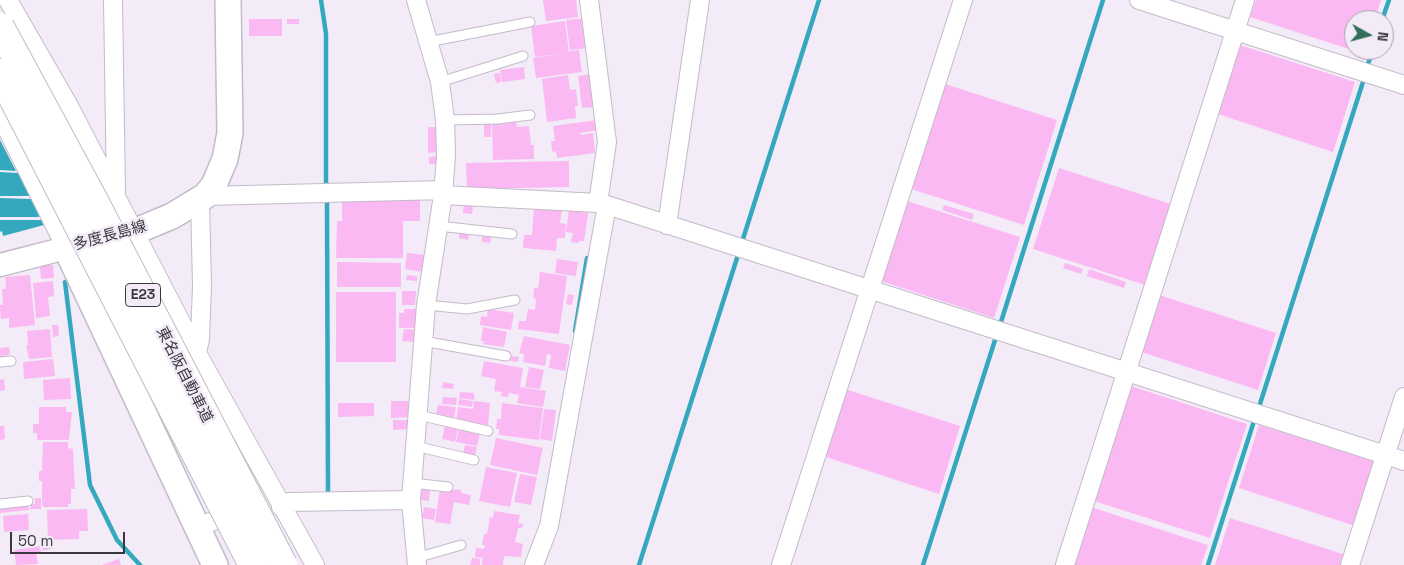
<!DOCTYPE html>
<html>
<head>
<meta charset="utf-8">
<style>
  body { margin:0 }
  #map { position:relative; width:1404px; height:565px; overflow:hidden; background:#f3ebf8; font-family:"Space Grotesk",sans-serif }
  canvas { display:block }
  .north { position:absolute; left:1344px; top:10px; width:50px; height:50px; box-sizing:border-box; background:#f3ebf8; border:1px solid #a9a3ad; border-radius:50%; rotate:97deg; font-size:14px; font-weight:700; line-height:20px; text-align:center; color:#3b383d }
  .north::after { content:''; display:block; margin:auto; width:18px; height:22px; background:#316d58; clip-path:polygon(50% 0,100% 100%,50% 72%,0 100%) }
  .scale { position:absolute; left:10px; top:532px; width:115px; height:22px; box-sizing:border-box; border:2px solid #3b383d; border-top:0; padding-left:6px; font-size:15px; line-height:18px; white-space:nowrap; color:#3b383d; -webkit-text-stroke:4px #f3ebf8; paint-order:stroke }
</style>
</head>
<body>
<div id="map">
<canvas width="1404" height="565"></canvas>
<div class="north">N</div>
<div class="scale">50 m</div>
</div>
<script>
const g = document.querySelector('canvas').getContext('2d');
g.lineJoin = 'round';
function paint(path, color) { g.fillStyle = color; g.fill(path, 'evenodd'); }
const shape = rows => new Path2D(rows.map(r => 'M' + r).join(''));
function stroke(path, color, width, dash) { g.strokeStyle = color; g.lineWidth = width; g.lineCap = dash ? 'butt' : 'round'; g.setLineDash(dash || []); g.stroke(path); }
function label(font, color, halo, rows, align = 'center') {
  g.font = font + ' "Space Grotesk","Noto Sans JP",sans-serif'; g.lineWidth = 5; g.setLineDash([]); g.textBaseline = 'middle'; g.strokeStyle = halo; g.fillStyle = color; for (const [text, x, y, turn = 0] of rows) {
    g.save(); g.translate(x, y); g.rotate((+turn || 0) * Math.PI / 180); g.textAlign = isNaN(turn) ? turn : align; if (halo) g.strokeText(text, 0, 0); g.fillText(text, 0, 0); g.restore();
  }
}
const water = shape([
  [0,140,16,171,0,170],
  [0,172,18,173,30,196,0,196],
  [0,198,31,199,40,217,0,217],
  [0,220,42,220,44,225,3,236,2,231,0,232]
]);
const stream = shape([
  [321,0,326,34,326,183],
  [1382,20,1389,0],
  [1367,67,1373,50],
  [327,203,328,493],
  [742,242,819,0],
  [65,282,90,485,117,540,140,565],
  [1000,325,1103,0],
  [575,331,587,258],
  [1259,407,1363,82],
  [639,565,738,255],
  [923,565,996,337],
  [1208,565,1254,421]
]);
const building = shape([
  [543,0,576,0,578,17,546,21],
  [1256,0,1381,0,1375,20,1354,20,1354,50,1365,50,1364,54,1250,17],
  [585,18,589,48,570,50,566,20],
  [249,19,282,19,282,36,249,36],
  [287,19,299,19,299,24,287,24],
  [565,21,569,53,570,51,579,50,582,72,536,78,533,58,560,54,535,57,531,26],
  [1240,45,1355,82,1333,152,1218,114],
  [524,67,525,79,502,82,500,70],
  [500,73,501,82,496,83,494,74],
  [591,74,595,107,582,108,578,76],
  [568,75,570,90,576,89,578,106,575,106,576,118,547,122,542,79],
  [945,84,1057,120,1024,225,911,189],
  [597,120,599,130,580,133,581,135,593,133,595,153,557,158,556,151,552,152,551,141,555,141,553,126],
  [516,121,517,127,529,126,531,145,534,145,534,159,493,160,492,124,502,124,502,129,503,123],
  [484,124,491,124,491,137,484,137],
  [428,127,438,127,438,152,428,153],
  [438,156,438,164,429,164,429,157],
  [569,161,569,187,467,189,466,163],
  [1059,168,1174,205,1148,286,1033,249],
  [342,200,420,200,420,221,403,221,403,258,336,258,337,221,342,221],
  [907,201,1020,237,994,318,881,281],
  [464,204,473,205,472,214,463,213],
  [944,205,974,214,972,220,942,210],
  [534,208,562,211,560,223,566,224,565,238,557,238,556,251,523,248,524,235,532,235],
  [569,210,588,213,584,241,579,241,579,243,571,242,573,233,566,232],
  [459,233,469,234,468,240,459,238],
  [482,236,491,237,490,243,482,242],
  [407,253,426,255,423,272,405,269],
  [557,259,578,262,576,276,555,273],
  [337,262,401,263,401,287,337,287],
  [1065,263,1083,269,1081,274,1063,268],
  [53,265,54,278,41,279,40,266],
  [1089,269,1126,282,1124,288,1087,276],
  [540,272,567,276,559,334,518,329,519,321,526,321,528,309,535,310,536,299,533,298,534,288,538,288],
  [30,275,35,325,9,328,9,318,1,319,0,308,0,305,3,305,2,289,6,289,5,277],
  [407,275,417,276,417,281,406,280],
  [53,281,54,296,48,297,50,316,36,318,33,283],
  [402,291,416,291,415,305,402,305],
  [336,292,396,292,396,362,336,362],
  [568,294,574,295,572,305,566,304],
  [1159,295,1276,333,1258,390,1141,352],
  [404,309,417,309,417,328,399,328,399,313,404,313],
  [488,309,514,313,511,330,480,325,481,316,487,317],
  [52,325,58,325,59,336,53,337],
  [483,327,507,332,504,347,483,344,484,341,481,341],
  [50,329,52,357,29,359,26,345,28,345,27,331],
  [404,329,417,330,416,342,402,341],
  [524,336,570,345,565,371,549,368,551,355,547,354,545,366,523,362,524,354,519,353],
  [9,347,10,354,0,358,0,348],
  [511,356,519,357,518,362,510,361],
  [53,359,55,376,24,379,23,362],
  [484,361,523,368,520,387,546,391,543,407,517,403,519,395,509,393,508,397,501,396,502,392,494,391,496,379,481,376],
  [529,367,544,370,540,389,525,387],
  [70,378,71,399,44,400,43,380],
  [4,379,5,390,0,391,0,380],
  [443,382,454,384,453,389,442,388],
  [1131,386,1247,424,1210,538,1094,501],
  [845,389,960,426,939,494,823,456],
  [460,392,474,393,474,400,459,398],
  [443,397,457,398,456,405,442,404],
  [459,399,473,401,472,407,458,405],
  [391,401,410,401,410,417,391,418],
  [474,401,490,403,488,425,456,422,458,407,473,409],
  [338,403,374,403,374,416,338,417],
  [502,403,543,408,539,440,499,435,499,429,496,429,497,419,501,419],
  [438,405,456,407,454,419,440,417,441,414,436,414],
  [39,407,66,407,66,412,72,412,69,440,37,440,37,433,33,433,33,424,39,424],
  [544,409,556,410,552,441,540,439],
  [393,420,409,420,410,429,393,430],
  [445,425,458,428,455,442,442,439],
  [1259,425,1375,462,1355,526,1239,488],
  [0,426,4,426,5,439,0,440],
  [459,428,480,433,477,446,456,442],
  [496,438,543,448,537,475,490,465],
  [43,442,68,442,68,448,73,449,75,489,71,489,71,504,68,504,68,507,44,507,42,505,42,481,39,481,39,471,42,471],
  [465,445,477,447,475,456,463,454],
  [486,467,517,473,510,507,479,501],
  [520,474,537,477,531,505,514,502],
  [440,489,461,490,461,493,471,495,469,505,454,502,450,524,435,522],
  [421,490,430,490,429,501,420,500],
  [35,498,41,498,41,509,30,509,31,504,35,504],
  [28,505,29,510,0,513,0,507],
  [424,507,436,509,434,520,422,518],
  [1091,507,1208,545,1201,565,1073,565],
  [87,509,88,531,79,531,79,539,48,540,47,510],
  [494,511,520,515,518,523,523,524,522,528,518,528,515,542,523,544,521,557,504,556,503,565,482,565,483,558,475,557,476,548,484,549,485,545,482,545,484,534,487,534,490,517,493,518],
  [28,514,29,530,4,532,3,516],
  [1230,518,1346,555,1343,565,1215,565],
  [51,544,53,548,43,551,42,547],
  [40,546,41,552,36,553,38,564,16,565,14,550],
  [472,558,480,559,480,565,470,565],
  [119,559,121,565,102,565]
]);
const service = shape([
  [428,42,530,22],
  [440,82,523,56],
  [445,120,498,119,530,115],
  [438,226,512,234],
  [426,305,467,309,515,300],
  [423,341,506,356],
  [0,362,11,361],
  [418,415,488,431],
  [415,446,474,460],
  [412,483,448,487],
  [0,504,28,501],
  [416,558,461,545]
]);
const minor = shape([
  [8,0,69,106,197,353,315,565],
  [113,0,116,193],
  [416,0,440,82,445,120,446,156,443,195,426,305,411,500,417,565],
  [589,0,607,142,598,203],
  [1139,0,1404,85],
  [0,115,66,248],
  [443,195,598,203,607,205,1404,461],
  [205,196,443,190],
  [667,225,700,0],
  [197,353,200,339,202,286,200,200],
  [281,507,288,502,411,500],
  [198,528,236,510],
  [534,565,549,526,607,205],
  [781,565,963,0],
  [1065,565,1245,0],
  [1350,565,1404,397]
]);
const tertiary = shape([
  [0,265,66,248]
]);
const secondary = shape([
  [215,565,66,248,134,232,172,216,205,196,214,185,225,159,230,133,228,0]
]);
const motorwayBridge = shape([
  [0,27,93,199,283,565],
  [0,73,253,565]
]);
const shields = [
  [143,295,35]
];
const shieldNames = [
  ["E23",143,295]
];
const streetNames = [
  ["多度長島線",110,236,-15],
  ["東名阪自動車道",184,375,63]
];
paint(water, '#34a9bd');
stroke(stream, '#34a9bd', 4.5);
paint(building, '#fab9f2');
stroke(service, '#c3bbc7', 11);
stroke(minor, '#c3bbc7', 20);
stroke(tertiary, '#c3bbc7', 25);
stroke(secondary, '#c3bbc7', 28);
stroke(service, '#fff', 9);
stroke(minor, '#fff', 18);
stroke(tertiary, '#fff', 22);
stroke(secondary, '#fff', 25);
stroke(motorwayBridge, '#c3bbc7', 30, []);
stroke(motorwayBridge, '#fff', 28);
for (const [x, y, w] of shields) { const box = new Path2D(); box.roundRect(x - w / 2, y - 11.5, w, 23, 4); g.fillStyle = '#f3ebf8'; g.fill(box); stroke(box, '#3b383d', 1); }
label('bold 14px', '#3b383d', null, shieldNames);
label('15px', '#3b383d', '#f3ebf8', streetNames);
</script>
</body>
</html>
